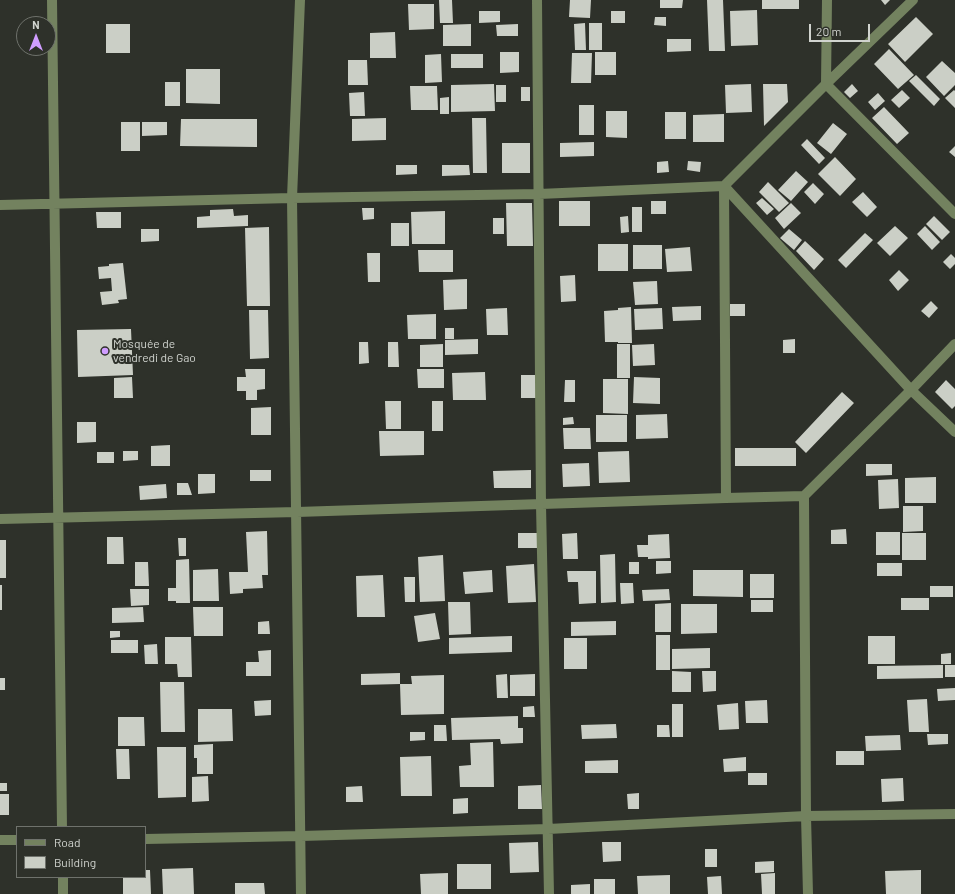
<!DOCTYPE html>
<html>
<head>
<meta charset="utf-8">
<style>
  body { margin:0 }
  #map { position:relative; width:955px; height:894px; overflow:hidden; background:#2e312a; font-family:Barlow,sans-serif }
  canvas { display:block }
  .legend { position:absolute; left:16px; top:826px; width:130px; height:52px; box-sizing:border-box; background:#2e312a; border:1px solid #6f726c; margin:0; padding:5px 7px; list-style:none; font-size:12px; color:#d1d4cf }
  .legend li { display:flex; align-items:center; gap:8px; height:20px }
  .legend b { width:20px; border:1px solid #6f726c }
  .north { position:absolute; left:16px; top:16px; width:40px; height:40px; box-sizing:border-box; background:#2e312a; border:1px solid #6f726c; border-radius:50%; rotate:0deg; font-size:11px; font-weight:700; line-height:16px; text-align:center; color:#d1d4cf }
  .north::after { content:''; display:block; margin:auto; width:14px; height:18px; background:#d09dff; clip-path:polygon(50% 0,100% 100%,50% 72%,0 100%) }
  .scale { position:absolute; left:809px; top:24px; width:61px; height:18px; box-sizing:border-box; border:2px solid #d1d4cf; border-top:0; padding-left:5px; font-size:12px; line-height:14px; white-space:nowrap; color:#d1d4cf; -webkit-text-stroke:3px #2e312a; paint-order:stroke }
</style>
</head>
<body>
<div id="map">
<canvas width="955" height="894"></canvas>
<ul class="legend">
<li><b style="height:5px;background:#73825f"></b>Road</li>
<li><b style="height:11px;background:#cbcfc6"></b>Building</li>
</ul>
<div class="north">N</div>
<div class="scale">20 m</div>
</div>
<script>
const g = document.querySelector('canvas').getContext('2d');
g.lineJoin = 'round';
function paint(path, color) { g.fillStyle = color; g.fill(path, 'evenodd'); }
const shape = rows => new Path2D(rows.map(r => 'M' + r).join(''));
function stroke(path, color, width, dash) { g.strokeStyle = color; g.lineWidth = width; g.lineCap = dash ? 'butt' : 'round'; g.setLineDash(dash || []); g.stroke(path); }
function label(font, color, halo, rows, align = 'center') {
  g.font = font + ' Barlow,sans-serif'; g.lineWidth = 4; g.setLineDash([]); g.textBaseline = 'middle'; g.strokeStyle = halo; g.fillStyle = color; for (const [text, x, y, turn = 0] of rows) {
    g.save(); g.translate(x, y); g.rotate((+turn || 0) * Math.PI / 180); g.textAlign = isNaN(turn) ? turn : align; if (halo) g.strokeText(text, 0, 0); g.fillText(text, 0, 0); g.restore();
  }
}
const building = shape([
  [439,0,452,0,453,23,440,23],
  [570,0,591,0,590,18,569,17],
  [660,0,683,0,682,8,660,8],
  [707,0,723,0,725,51,709,51],
  [762,0,799,0,799,9,762,9],
  [881,0,890,0,885,5],
  [408,4,434,4,434,29,409,30],
  [757,10,758,45,731,46,730,11],
  [479,11,500,11,500,22,479,23],
  [611,11,625,11,625,23,611,23],
  [655,17,666,17,666,26,654,25],
  [916,17,933,34,905,62,888,44],
  [585,23,586,50,575,50,574,24],
  [589,23,602,23,602,50,589,50],
  [106,24,130,24,130,53,106,53],
  [471,24,471,46,443,46,443,25],
  [518,24,518,36,497,36,496,25],
  [395,32,396,58,370,58,370,33],
  [667,39,691,39,691,51,667,52],
  [889,49,914,75,898,89,874,64],
  [500,52,519,52,519,72,500,73],
  [595,52,616,52,616,75,595,75],
  [572,53,592,53,591,83,571,83],
  [441,54,442,82,425,83,425,55],
  [451,54,483,54,483,68,451,68],
  [348,60,367,60,368,85,348,85],
  [942,61,955,73,955,85,944,96,926,77],
  [186,69,220,69,220,104,186,103],
  [916,75,940,99,934,106,909,81],
  [165,82,180,82,180,106,165,106],
  [494,84,495,111,451,112,451,85],
  [751,84,752,112,726,113,725,85],
  [763,84,787,84,788,102,764,126],
  [852,84,858,91,850,98,844,92],
  [496,85,506,85,506,102,496,102],
  [410,86,437,86,438,110,411,110],
  [521,87,530,87,530,101,521,101],
  [902,90,910,98,899,108,891,100],
  [954,90,955,91,955,108,945,98],
  [364,92,365,116,350,116,349,93],
  [878,93,885,101,875,110,868,102],
  [449,97,449,114,440,114,440,98],
  [579,105,594,105,594,135,579,135],
  [884,107,909,133,897,144,872,118],
  [606,111,627,111,627,138,606,137],
  [665,112,686,112,686,139,665,139],
  [724,114,724,142,693,142,693,115],
  [386,118,386,140,352,141,352,119],
  [472,118,486,118,487,173,473,173],
  [181,119,257,119,257,147,180,146],
  [121,122,140,122,140,151,121,151],
  [142,122,167,122,167,135,142,136],
  [833,123,847,134,831,154,817,143],
  [807,139,825,158,819,164,801,145],
  [594,142,594,156,560,157,560,143],
  [502,143,530,143,530,173,502,173],
  [955,146,955,157,949,152],
  [835,157,856,179,840,196,818,174],
  [668,161,669,172,657,173,657,162],
  [688,161,701,162,700,172,687,170],
  [396,165,417,165,417,174,396,175],
  [442,165,469,165,470,175,442,176],
  [796,171,808,182,791,201,778,190],
  [768,182,789,203,779,212,759,192],
  [813,183,824,194,815,204,804,192],
  [863,192,877,207,867,217,852,202],
  [762,198,774,209,767,215,756,203],
  [559,201,590,201,590,226,559,226],
  [651,201,666,201,666,214,651,214],
  [506,203,532,203,533,246,507,246],
  [791,203,801,213,784,229,775,218],
  [632,207,642,207,642,232,632,232],
  [362,208,374,208,374,219,363,220],
  [233,209,234,216,248,215,248,226,197,228,197,217,210,216,210,210],
  [445,211,445,244,412,244,411,212],
  [96,212,121,212,121,228,97,228],
  [628,216,629,232,621,233,620,217],
  [934,216,950,232,942,240,926,224],
  [493,218,504,218,504,234,493,234],
  [391,223,409,223,409,246,391,246],
  [895,226,908,238,890,256,877,243],
  [925,226,940,242,932,250,917,234],
  [269,227,270,306,247,306,245,228],
  [141,229,159,229,159,241,141,242],
  [789,229,802,240,794,250,780,238],
  [865,233,873,240,846,268,838,260],
  [805,241,824,259,814,270,796,251],
  [598,244,628,244,628,271,598,271],
  [633,245,662,245,662,269,633,269],
  [690,247,692,271,667,272,665,249],
  [418,250,453,250,453,272,419,272],
  [367,253,380,253,380,282,368,282],
  [951,254,955,258,955,264,950,269,943,262],
  [123,263,127,299,118,300,119,303,102,305,100,292,112,291,111,278,99,279,98,267,109,266,109,264],
  [899,270,909,280,898,291,889,280],
  [575,275,576,301,561,302,560,276],
  [467,279,467,309,444,310,443,280],
  [657,281,658,304,635,305,633,282],
  [931,301,938,308,929,318,921,311],
  [730,304,745,304,745,316,730,316],
  [701,306,701,320,673,321,672,307],
  [631,307,632,343,618,343,618,342,605,342,604,311,618,310,618,308],
  [507,308,508,335,487,335,486,309],
  [662,308,663,329,635,330,634,309],
  [249,310,268,310,269,358,250,359],
  [436,314,436,339,408,339,407,315],
  [445,328,454,328,454,339,445,339],
  [131,329,133,375,78,377,77,330],
  [478,339,478,354,445,355,445,340],
  [795,339,795,353,783,353,783,340],
  [359,342,368,342,369,363,359,364],
  [388,342,398,342,399,367,388,367],
  [443,344,443,367,420,367,420,345],
  [617,344,630,344,630,378,617,378],
  [654,344,655,365,633,366,632,345],
  [245,369,265,369,265,389,257,390,257,400,246,400,246,391,237,391,237,377,246,377],
  [417,369,444,369,444,388,418,388],
  [485,372,486,400,453,400,452,373],
  [521,375,536,375,536,398,521,398],
  [132,377,133,398,114,398,114,378],
  [634,377,660,378,660,404,633,403],
  [603,379,628,379,628,414,603,413],
  [565,380,575,380,575,402,564,402],
  [946,380,955,389,955,406,952,409,935,392],
  [842,392,854,403,806,453,795,442],
  [385,401,401,401,401,429,386,429],
  [432,401,443,401,443,431,432,431],
  [271,407,271,435,251,435,251,408],
  [667,414,668,438,636,439,636,415],
  [596,415,627,415,627,442,596,442],
  [573,417,574,424,563,425,563,418],
  [77,422,96,422,96,442,77,443],
  [563,428,590,428,591,449,564,449],
  [379,431,424,431,424,455,380,456],
  [170,445,170,466,151,466,151,446],
  [735,448,796,448,796,466,735,466],
  [123,451,138,451,138,460,123,461],
  [629,451,630,482,599,483,598,452],
  [97,452,114,452,114,463,97,463],
  [589,463,590,486,563,487,562,464],
  [866,464,892,464,892,475,866,476],
  [250,470,271,470,271,481,250,481],
  [531,470,531,488,494,488,493,471],
  [198,474,215,474,215,493,198,494],
  [936,477,936,503,905,503,905,478],
  [898,479,899,508,879,509,878,480],
  [177,483,188,483,192,495,177,495],
  [166,484,167,498,140,500,139,486],
  [903,506,923,506,923,531,903,532],
  [846,529,847,544,831,544,831,530],
  [267,531,268,575,262,575,263,588,243,589,243,593,230,594,229,572,248,572,246,532],
  [876,532,900,532,900,555,876,555],
  [518,533,537,533,537,548,518,548],
  [577,533,578,559,563,559,562,534],
  [902,533,926,533,926,560,902,560],
  [669,534,670,558,648,559,648,557,638,557,637,545,648,545,648,535],
  [107,537,123,537,124,564,107,564],
  [178,538,186,538,186,556,179,556],
  [0,540,6,540,6,578,0,578],
  [615,554,616,602,601,603,600,555],
  [443,555,445,601,420,602,418,557],
  [189,559,190,603,176,603,176,601,168,601,168,588,176,588,176,560],
  [656,561,671,561,671,573,656,574],
  [135,562,148,562,149,586,135,586],
  [629,562,639,562,639,574,629,574],
  [877,563,902,563,902,576,877,576],
  [534,564,536,602,508,603,506,566],
  [218,569,219,601,193,601,193,570],
  [492,570,493,592,465,594,463,572],
  [693,570,743,570,743,597,693,596],
  [567,571,596,571,596,603,579,604,578,582,568,582],
  [750,574,774,574,774,598,750,598],
  [383,575,385,617,357,617,356,576],
  [404,577,415,577,415,602,405,602],
  [620,583,633,583,634,603,621,604],
  [0,585,2,585,2,610,0,610],
  [930,586,953,586,953,597,930,597],
  [130,589,149,589,149,605,131,606],
  [669,589,670,600,643,601,642,590],
  [901,598,929,598,929,610,901,610],
  [751,600,773,600,773,612,751,612],
  [448,602,470,602,471,634,449,635],
  [671,603,671,632,655,632,655,604],
  [681,604,717,604,717,633,681,634],
  [143,607,144,622,112,623,112,608],
  [193,607,223,607,223,636,194,636],
  [435,613,440,639,418,642,414,616],
  [269,621,270,634,258,634,258,622],
  [616,621,616,635,571,636,571,622],
  [110,631,120,631,120,637,110,638],
  [656,635,670,635,670,670,656,670],
  [512,636,512,652,449,654,449,638],
  [868,636,895,636,895,664,868,664],
  [165,637,191,637,192,677,178,677,177,664,165,664],
  [564,638,587,638,587,669,564,669],
  [111,640,138,640,138,653,111,653],
  [157,644,158,664,145,664,144,645],
  [710,648,710,668,672,669,672,649],
  [271,650,271,676,246,676,246,662,259,662,258,651],
  [951,653,951,664,941,664,941,654],
  [943,665,943,678,877,679,877,666],
  [945,665,955,665,955,677,945,677],
  [672,671,691,672,691,692,672,692],
  [702,671,716,671,716,691,703,692],
  [400,673,400,684,361,685,361,674],
  [507,674,508,698,497,698,496,675],
  [535,674,535,696,510,696,510,675],
  [444,675,444,714,401,715,400,684,412,684,411,676],
  [0,678,5,678,5,690,0,690],
  [160,682,184,682,185,732,161,732],
  [955,688,955,700,938,701,937,689],
  [927,699,929,732,909,732,907,700],
  [271,700,271,715,255,716,254,701],
  [767,700,768,723,746,723,745,701],
  [738,703,739,729,719,730,717,705],
  [672,704,683,704,683,737,672,737],
  [534,706,535,717,523,717,523,707],
  [198,709,232,709,233,741,198,742],
  [518,716,518,728,523,728,523,743,501,744,500,739,452,740,451,718],
  [118,717,144,717,145,746,118,746],
  [616,724,617,738,582,739,581,725],
  [434,725,446,725,447,741,434,741],
  [657,725,669,725,670,737,657,737],
  [410,732,425,732,425,740,410,741],
  [927,734,948,734,948,744,928,745],
  [900,735,901,750,866,751,865,736],
  [493,742,494,787,460,787,459,766,471,765,470,743],
  [213,744,213,774,197,774,197,758,194,758,194,745],
  [157,747,186,747,186,797,158,798],
  [116,749,129,749,130,779,117,779],
  [836,751,864,751,864,765,836,765],
  [431,756,432,796,401,796,400,757],
  [746,757,746,771,724,772,723,759],
  [618,760,618,773,585,773,585,761],
  [748,773,767,773,767,785,748,785],
  [208,776,209,801,192,802,192,777],
  [903,778,904,801,882,802,881,779],
  [0,783,7,783,7,791,0,791],
  [541,785,542,809,518,809,518,786],
  [362,786,363,802,346,802,346,787],
  [639,793,639,809,628,809,627,794],
  [0,794,9,794,9,815,0,815],
  [468,798,468,813,453,814,453,799],
  [538,842,539,872,510,873,509,843],
  [602,842,621,842,621,861,603,862],
  [705,849,717,849,717,867,705,867],
  [774,861,774,872,755,873,755,862],
  [457,864,491,864,491,889,457,889],
  [193,868,194,894,163,894,162,869],
  [145,870,150,870,151,894,123,894,123,877,145,877],
  [921,870,921,894,886,894,885,871],
  [448,873,448,894,421,894,420,874],
  [775,873,775,894,762,894,761,874],
  [670,875,670,894,638,894,637,876],
  [721,876,722,894,708,894,707,877],
  [594,879,615,879,615,894,594,894],
  [235,883,264,883,265,894,235,894],
  [590,884,590,894,571,894,571,885]
]);
const minor = shape([
  [52,0,62,827],
  [300,0,292,198,301,894],
  [537,0,541,505,549,894],
  [827,0,826,84,955,214],
  [724,186,911,390,955,432],
  [724,186,726,498],
  [0,205,292,198,539,194,724,186,826,84,913,0],
  [804,496,806,816,808,894],
  [0,519,297,512,726,498,804,496,911,390,955,344],
  [145,839,301,836,548,829,806,816,955,814],
  [0,840,17,840],
  [63,877,63,894]
]);
const markers = [
  [105,351,4,"#d09dff"]
];
const poiNames = [
  ["Mosquée de",113,344],
  ["vendredi de Gao",113,358]
];
paint(building, '#cbcfc6');
stroke(minor, '#73825f', 10);
for (const [x, y, r, color] of markers) { const dot = new Path2D(); dot.arc(x, y, r, 0, 2 * Math.PI); g.fillStyle = color; g.fill(dot); stroke(dot, '#2e312a', 1.5); }
label('12px', '#d1d4cf', '#2e312a', poiNames, 'left');
</script>
</body>
</html>
